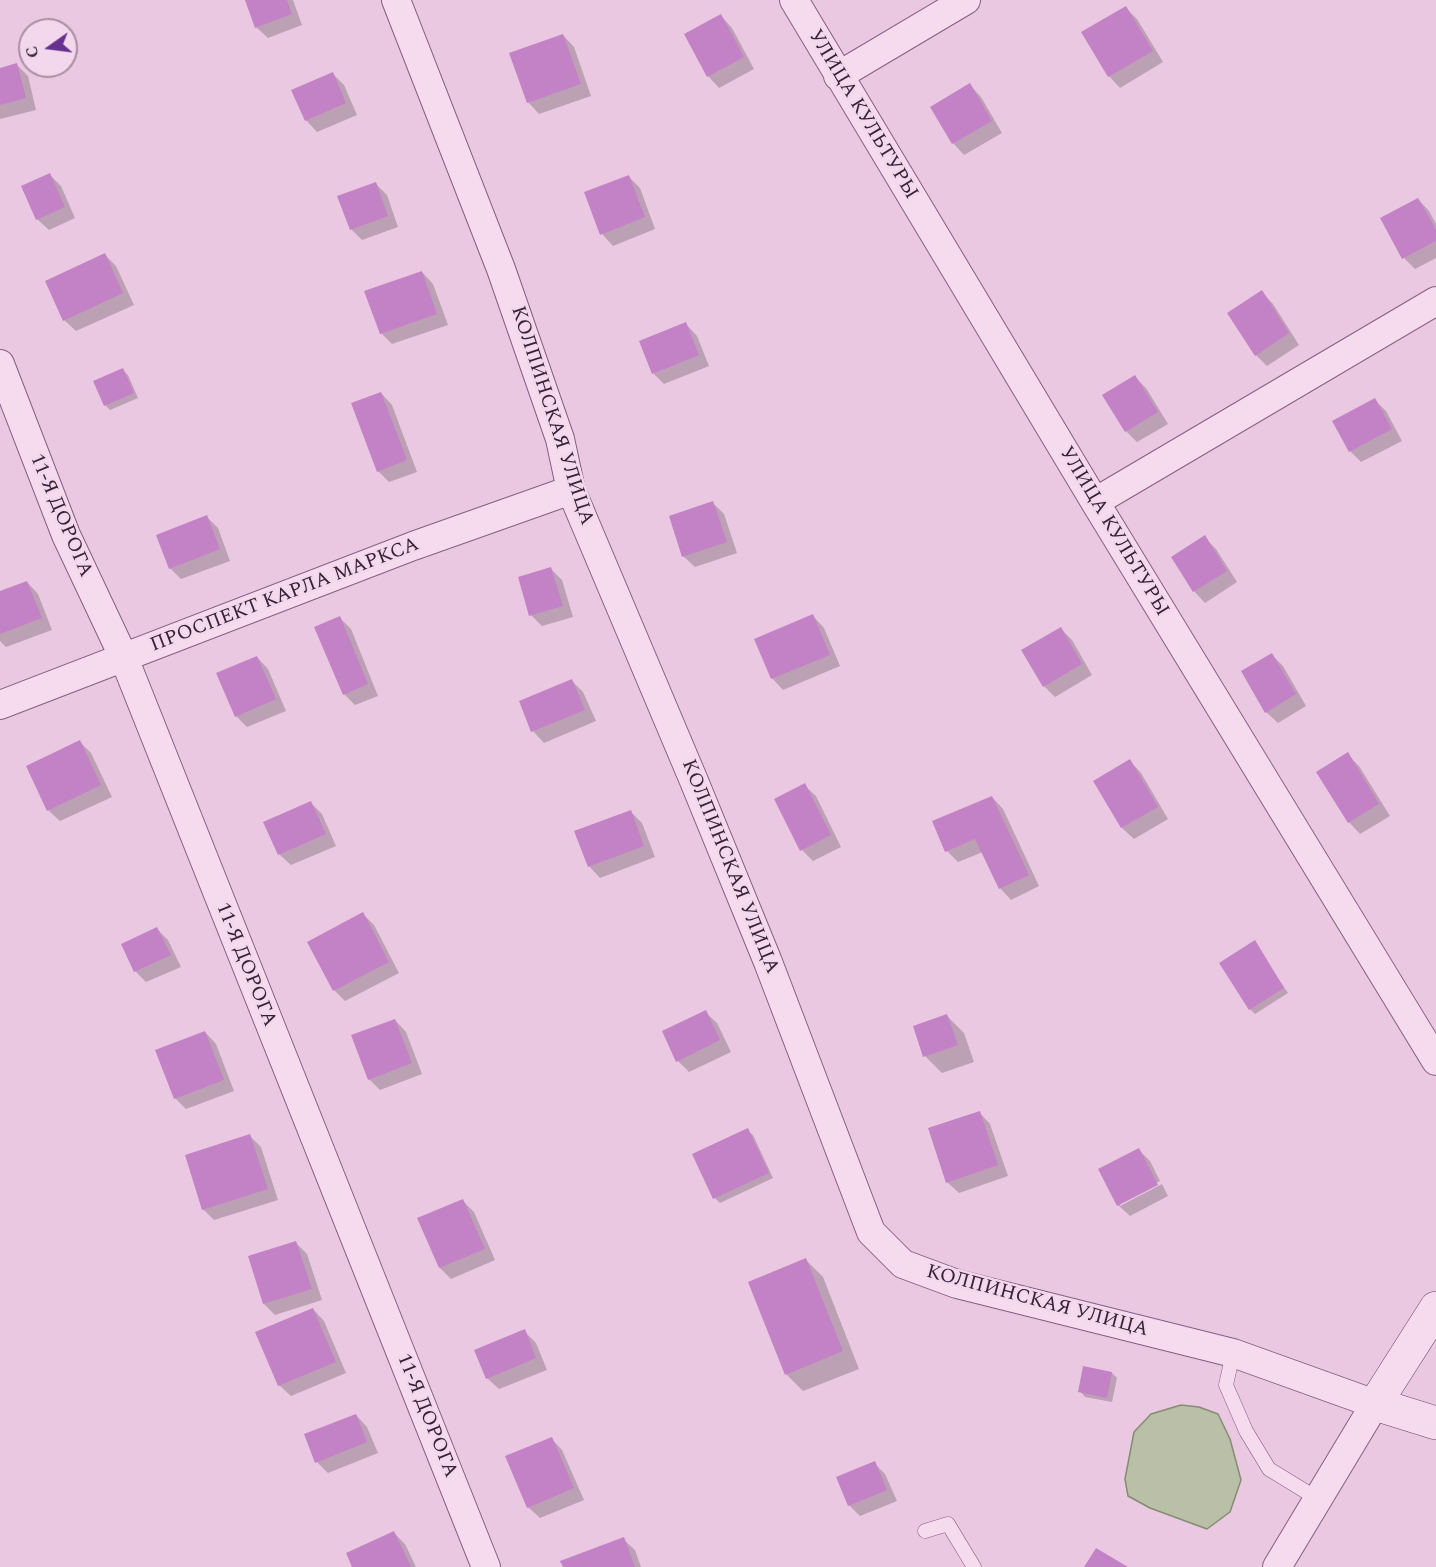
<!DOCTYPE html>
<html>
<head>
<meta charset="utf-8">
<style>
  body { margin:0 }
  #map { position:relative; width:1436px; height:1567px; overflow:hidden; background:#ebc8e2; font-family:Spectral,serif }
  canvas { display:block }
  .north { position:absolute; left:18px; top:18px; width:60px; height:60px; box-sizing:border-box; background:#f3d7ec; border:2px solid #a88ea3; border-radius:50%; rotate:256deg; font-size:16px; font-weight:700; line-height:24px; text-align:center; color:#372136 }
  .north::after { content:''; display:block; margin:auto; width:21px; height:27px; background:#65338f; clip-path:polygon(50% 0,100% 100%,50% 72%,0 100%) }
</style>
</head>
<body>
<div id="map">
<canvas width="1436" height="1567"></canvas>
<div class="north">С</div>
</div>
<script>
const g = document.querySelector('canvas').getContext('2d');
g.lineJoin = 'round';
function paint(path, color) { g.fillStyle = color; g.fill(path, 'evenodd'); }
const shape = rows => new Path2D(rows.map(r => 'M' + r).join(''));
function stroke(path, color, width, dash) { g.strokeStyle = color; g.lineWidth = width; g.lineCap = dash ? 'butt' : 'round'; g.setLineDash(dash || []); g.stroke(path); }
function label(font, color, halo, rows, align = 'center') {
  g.font = font + ' Spectral,serif'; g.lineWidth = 5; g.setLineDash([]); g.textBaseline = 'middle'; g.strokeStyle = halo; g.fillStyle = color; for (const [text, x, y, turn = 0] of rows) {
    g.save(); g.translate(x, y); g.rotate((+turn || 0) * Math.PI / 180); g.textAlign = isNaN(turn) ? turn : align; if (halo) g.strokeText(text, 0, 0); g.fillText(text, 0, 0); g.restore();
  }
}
const water = shape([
  [1181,1405,1199,1407,1218,1414,1230,1439,1241,1480,1230,1512,1207,1529,1150,1508,1128,1496,1125,1479,1134,1432,1151,1414,1181,1405]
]);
const shadow = shape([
  [247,0,293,0,302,25,268,38,256,27],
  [1126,8,1137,19,1163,62,1120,88,1109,76],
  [721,16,732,28,754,69,719,88,708,76],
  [563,35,574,47,591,96,539,114,528,102],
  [17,65,28,76,36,110,0,119,0,69],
  [333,74,344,85,357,115,317,132,306,120],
  [970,85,981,97,1002,133,964,155,953,143],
  [50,175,61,186,75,218,49,230,37,219],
  [628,176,640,188,655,229,613,246,602,234],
  [375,183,387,195,398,227,362,240,351,229],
  [1418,199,1429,211,1436,224,1436,258,1415,269,1404,258],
  [105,255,116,266,134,305,76,331,64,320],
  [422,272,433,284,448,325,392,344,381,333],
  [1262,292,1273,304,1299,345,1267,366,1256,355],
  [686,324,697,336,709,366,664,384,653,373],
  [123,370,128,375,138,398,110,410,105,405],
  [1135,377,1146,388,1168,424,1137,442,1126,431],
  [381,393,392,405,417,472,389,482,378,471],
  [1375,400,1386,411,1402,441,1361,462,1350,451],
  [713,503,724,514,737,553,695,567,683,556],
  [207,517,218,528,230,561,181,579,170,568],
  [1204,537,1216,549,1237,582,1205,603,1194,591,1173,558],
  [550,568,562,580,573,617,542,626,531,615],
  [27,582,38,594,52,630,6,647,0,641,0,593],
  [813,616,824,628,840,666,783,690,772,678],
  [340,618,351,629,378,696,355,705,344,694],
  [1061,629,1072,640,1092,675,1055,697,1044,686],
  [1272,655,1283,666,1306,706,1278,723,1266,712],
  [257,657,268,669,286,711,247,727,236,716],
  [572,681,583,692,596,721,544,743,533,731],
  [80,742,91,753,112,797,60,821,48,810],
  [1347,754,1359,766,1390,816,1360,834,1349,822,1318,772],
  [1130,761,1141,773,1168,819,1134,839,1122,828,1096,781],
  [804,785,816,796,841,847,813,861,802,850],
  [992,797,1003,809,1039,886,1011,900,1000,888,983,852,958,862,947,851],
  [311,803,322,814,336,846,291,865,279,854],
  [631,812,642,823,655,857,600,878,589,866],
  [363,914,374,925,399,973,345,1001,334,990],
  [157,929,168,940,181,967,146,982,135,971],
  [1254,942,1288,993,1255,1014,1250,1009],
  [705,1012,717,1023,731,1052,689,1072,678,1061],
  [947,1016,964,1033,974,1062,942,1073,925,1056],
  [395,1020,406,1032,422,1074,380,1090,369,1079],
  [205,1032,216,1044,234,1091,186,1109,175,1098],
  [979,1112,990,1124,1008,1176,959,1193,947,1182],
  [747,1130,753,1135,773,1178,720,1203,715,1198],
  [250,1136,261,1147,278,1200,214,1220,203,1209],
  [1139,1150,1150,1161,1160,1181,1120,1202,1120,1206,1162,1184,1168,1196,1130,1216,1118,1205],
  [463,1201,474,1212,495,1260,451,1279,440,1268,419,1219],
  [296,1243,307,1254,322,1300,275,1315,264,1304],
  [806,1260,823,1277,859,1369,803,1391,786,1374],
  [313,1309,324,1321,346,1373,291,1396,279,1385],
  [524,1331,536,1343,547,1370,499,1389,487,1378],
  [1112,1373,1117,1378,1112,1402,1085,1397,1080,1391],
  [356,1415,367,1427,378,1453,328,1473,317,1462],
  [551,1438,562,1450,584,1500,540,1518,528,1507],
  [874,1463,885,1474,897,1501,860,1516,849,1505],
  [394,1533,405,1544,416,1567,354,1567],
  [623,1539,635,1550,641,1567,564,1567]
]);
const building = shape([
  [245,0,287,0,292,14,255,28],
  [1126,6,1153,51,1108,77,1081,32],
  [721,14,744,57,707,77,684,34],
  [563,34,581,84,527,103,509,53],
  [17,63,26,98,0,105,0,68],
  [333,72,346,103,305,121,291,90],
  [970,83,992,121,952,144,930,107],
  [50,173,65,207,36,220,21,186],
  [629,175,645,217,600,235,584,192],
  [376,182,388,216,350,230,337,196],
  [1418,198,1436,230,1436,241,1402,259,1380,218],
  [105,253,123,293,63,321,45,281],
  [422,271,437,314,380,334,364,291],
  [1262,290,1289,333,1255,356,1227,313],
  [686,322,699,355,652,374,639,341],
  [123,368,134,393,104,406,93,381],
  [1135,375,1158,412,1125,432,1102,395],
  [381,392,407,460,377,472,351,403],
  [1375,398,1392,429,1349,452,1332,421],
  [713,501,727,542,682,557,669,516],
  [207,515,220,549,169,569,156,535],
  [1205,535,1227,571,1193,592,1171,557],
  [551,567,563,606,529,616,518,577],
  [27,581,42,618,0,634,0,591],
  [813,614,830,655,771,679,754,639],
  [340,616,368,684,343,695,314,627],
  [1061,627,1082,664,1043,687,1021,650],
  [1272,653,1296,694,1265,713,1241,671],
  [257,656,276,699,235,717,216,673],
  [572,679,585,710,531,732,519,701],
  [80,740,101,785,47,811,26,766],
  [1348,752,1379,804,1348,823,1316,772],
  [1130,759,1158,807,1121,828,1093,781],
  [805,783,831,835,800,851,774,799],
  [992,796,1029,875,999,889,975,839,945,852,932,821],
  [311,801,326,834,278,855,263,822],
  [631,810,644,846,588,867,574,831],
  [363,912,389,962,333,991,307,942],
  [157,927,171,955,134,972,121,944],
  [1255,940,1284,988,1249,1010,1219,963],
  [706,1010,720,1040,676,1062,662,1031],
  [947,1014,958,1045,923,1057,913,1026],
  [395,1019,412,1063,368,1080,351,1035],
  [205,1031,224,1080,174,1099,155,1050],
  [980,1111,998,1165,946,1183,928,1128],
  [748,1128,769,1173,713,1199,692,1154],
  [250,1134,268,1189,202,1210,185,1155],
  [1139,1148,1158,1185,1117,1206,1098,1169],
  [463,1199,485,1249,439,1268,417,1218],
  [296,1241,312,1289,263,1304,248,1256],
  [806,1258,843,1351,785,1375,748,1282],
  [313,1308,336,1362,278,1386,255,1332],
  [525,1329,536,1358,486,1379,474,1350],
  [1083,1366,1112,1372,1107,1398,1078,1392],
  [356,1414,367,1442,315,1463,304,1434],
  [552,1437,574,1488,527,1508,505,1456],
  [875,1461,887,1490,848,1506,836,1477],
  [394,1531,411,1567,352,1567,346,1553],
  [624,1537,635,1567,563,1567,560,1561],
  [1096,1548,1128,1567,1084,1567]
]);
const lane = shape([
  [1233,1353,1226,1385,1246,1431,1269,1469,1318,1499],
  [925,1531,948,1524,974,1567]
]);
const street = shape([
  [396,0,501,269,560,439,571,490,694,781,768,962,871,1232,903,1264,957,1284,1233,1353,1375,1404,1277,1567],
  [794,0,1095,502,1436,1061],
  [838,76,966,0],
  [0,364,66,535,124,658,486,1567],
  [1095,502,1436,301],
  [0,705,413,546,571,490]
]);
const secondary = shape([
  [1436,1308,1375,1404,1436,1423]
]);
const streetNames = [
  ["УЛИЦА КУЛЬТУРЫ",862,115,59],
  ["КОЛПИНСКАЯ УЛИЦА",551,416,72],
  ["11-Я ДОРОГА",60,516,67],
  ["УЛИЦА КУЛЬТУРЫ",1113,532,59],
  ["ПРОСПЕКТ КАРЛА МАРКСА",285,596,-21],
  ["КОЛПИНСКАЯ УЛИЦА",729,867,68],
  ["11-Я ДОРОГА",245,965,68],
  ["КОЛПИНСКАЯ УЛИЦА",1037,1302,15],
  ["11-Я ДОРОГА",426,1416,68]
];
paint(water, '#babfa8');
stroke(water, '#848d70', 1.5);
paint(shadow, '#0003');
paint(building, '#c381c6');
stroke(lane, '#855e82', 15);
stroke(street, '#855e82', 30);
stroke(secondary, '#674166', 34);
stroke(lane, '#f6dbef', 14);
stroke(street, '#f6dbef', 28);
stroke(secondary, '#f6dbef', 33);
label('20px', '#372136', '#f3d7ec', streetNames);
</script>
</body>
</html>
